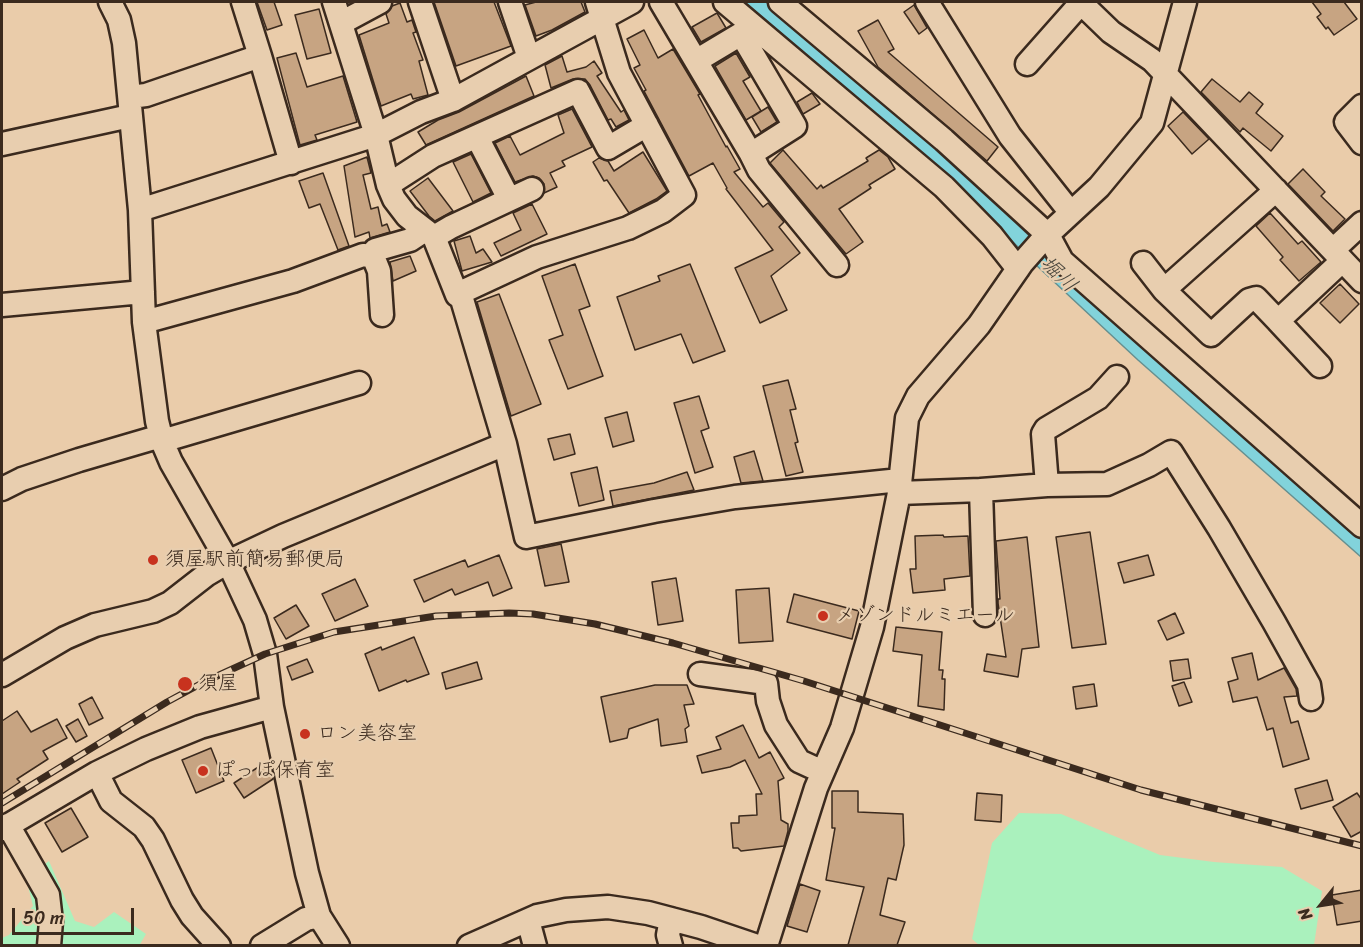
<!DOCTYPE html>
<html>
<head>
<meta charset="utf-8">
<style>
  body { margin:0 }
  #map { position:relative; width:1363px; height:947px; overflow:hidden; background:#eaccaa; font-family:Sriracha,sans-serif }
  canvas { display:block }
  .frame { position:absolute; inset:0; border:3px solid #3b2a1e; pointer-events:none }
  .north { position:absolute; left:1291px; top:875px; width:60px; height:60px; -webkit-text-stroke:4px #e8ceaf; paint-order:stroke; rotate:240deg; font-size:16px; font-weight:700; line-height:24px; text-align:center; color:#3b2a1e }
  .north::after { content:''; display:block; margin:auto; width:21px; height:27px; background:#3b2a1e; clip-path:polygon(50% 0,100% 100%,50% 72%,0 100%) }
  .scale { position:absolute; left:12px; top:908px; width:122px; height:27px; box-sizing:border-box; border:3px solid #3b2a1e; border-top:0; padding-left:8px; font-size:18px; line-height:21px; white-space:nowrap; color:#3b2a1e; -webkit-text-stroke:4px #e8ceaf; paint-order:stroke }
</style>
</head>
<body>
<div id="map">
<canvas width="1363" height="947"></canvas>
<div class="frame"></div>
<div class="north">N</div>
<div class="scale">50 m</div>
</div>
<script>
const g = document.querySelector('canvas').getContext('2d');
g.lineJoin = 'round';
function paint(path, color) { g.fillStyle = color; g.fill(path, 'evenodd'); }
const shape = rows => new Path2D(rows.map(r => 'M' + r).join(''));
function stroke(path, color, width, dash) { g.strokeStyle = color; g.lineWidth = width; g.lineCap = dash ? 'butt' : 'round'; g.setLineDash(dash || []); g.stroke(path); }
function label(font, color, halo, rows, align = 'center') {
  g.font = font + ' Sriracha,"Klee One",sans-serif'; g.lineWidth = 4.5; g.setLineDash([]); g.textBaseline = 'middle'; g.strokeStyle = halo; g.fillStyle = color; for (const [text, x, y, turn = 0] of rows) {
    g.save(); g.translate(x, y); g.rotate((+turn || 0) * Math.PI / 180); g.textAlign = isNaN(turn) ? turn : align; if (halo) g.strokeText(text, 0, 0); g.fillText(text, 0, 0); g.restore();
  }
}
const green = shape([
  [1019,813,1061,814,1160,855,1214,862,1282,867,1322,891,1314,945,979,945,972,939,992,843],
  [49,861,75,921,94,927,114,912,146,934,139,946,2,945,2,938,9,935,33,906,26,878]
]);
const water = shape([
  [745,2,766,2,865,84,971,177,1049,256,1130,333,1361,539,1361,557,1138,360,1036,265,945,174,745,2]
]);
const building = shape([
  [257,2,274,2,282,25,267,30,257,2],
  [434,2,494,2,511,46,456,66,434,2],
  [536,2,581,2,585,12,552,30,536,36,525,5,536,2],
  [1312,2,1344,2,1357,19,1334,35,1328,27,1326,29,1317,17,1321,14,1312,2],
  [400,3,407,22,412,20,416,32,413,33,423,60,419,61,428,95,413,99,411,94,381,106,359,35,389,23,386,14,392,6,400,3],
  [914,5,927,28,919,34,904,12,914,5],
  [319,9,331,53,307,59,295,15,319,9],
  [717,13,726,28,701,42,692,27,717,13],
  [878,20,894,49,888,52,998,147,987,161,878,67,858,31,878,20],
  [644,30,658,58,673,49,700,94,698,95,726,147,727,146,740,169,734,172,763,207,768,203,784,222,779,227,800,253,771,276,787,310,760,323,735,268,773,250,726,189,727,188,713,163,689,176,644,91,646,90,634,68,640,65,627,39,644,30],
  [296,53,307,87,343,76,357,122,315,135,317,140,300,145,277,58,296,53],
  [736,53,750,77,743,81,761,111,746,120,715,66,736,53],
  [562,56,567,72,586,67,594,61,602,73,597,76,621,112,624,110,629,120,616,127,611,119,608,120,590,85,585,79,573,79,551,88,545,65,562,56],
  [526,76,534,96,426,145,418,132,438,120,459,112,526,76],
  [1212,79,1240,102,1249,92,1263,104,1256,113,1283,136,1271,151,1243,128,1240,132,1201,92,1212,79],
  [812,93,820,104,803,114,797,102,812,93],
  [768,107,777,122,761,132,752,117,768,107],
  [572,109,592,147,562,161,565,166,550,173,557,187,544,193,544,184,539,178,533,176,515,182,495,143,510,136,520,155,564,133,558,115,572,109],
  [1183,112,1209,139,1192,154,1168,126,1183,112],
  [783,150,817,189,821,185,823,188,868,161,866,158,879,150,888,157,895,169,869,185,871,188,839,209,863,242,846,254,770,163,783,150],
  [643,152,667,191,656,199,629,213,607,180,604,181,593,162,599,158,608,161,614,171,643,152],
  [471,154,491,193,473,202,453,162,471,154],
  [367,157,371,173,363,175,371,209,378,207,382,226,387,224,390,232,370,238,369,232,355,237,344,166,367,157],
  [1303,169,1325,192,1321,196,1345,219,1333,231,1288,184,1303,169],
  [323,173,349,246,338,250,320,204,309,208,299,181,323,173],
  [428,178,453,211,435,221,429,216,410,191,428,178],
  [532,204,547,234,501,256,494,243,521,230,513,213,532,204],
  [1270,213,1298,244,1302,241,1321,262,1299,281,1280,260,1283,257,1256,226,1270,213],
  [470,236,476,253,483,249,492,262,462,271,454,241,470,236],
  [410,256,416,271,393,281,390,262,410,256],
  [575,264,590,306,579,310,603,376,568,389,549,340,563,335,542,276,575,264],
  [690,264,725,351,693,363,681,334,635,350,617,297,660,281,658,276,690,264],
  [1340,284,1359,304,1340,323,1320,303,1340,284],
  [499,294,541,404,511,416,477,302,499,294],
  [788,380,796,409,790,410,798,442,795,443,803,472,786,476,763,386,788,380],
  [699,396,709,428,701,431,713,467,695,473,674,403,699,396],
  [627,412,634,441,613,447,605,418,627,412],
  [570,434,575,454,554,460,548,439,570,434],
  [754,451,763,481,741,483,734,457,754,451],
  [597,467,604,500,579,506,571,473,597,467],
  [687,472,694,490,613,506,610,491,654,483,687,472],
  [1090,532,1106,644,1072,648,1056,537,1090,532],
  [943,535,944,537,968,536,970,576,944,579,945,590,913,593,910,569,916,569,915,536,943,535],
  [1027,537,1039,647,1022,649,1018,677,984,671,987,654,1006,657,998,603,998,599,1000,599,996,541,1027,537],
  [561,544,569,582,545,586,537,549,561,544],
  [499,555,512,588,493,596,488,582,455,595,452,589,424,602,414,580,465,560,468,567,499,555],
  [1148,555,1154,575,1124,583,1118,563,1148,555],
  [676,578,683,621,658,625,652,582,676,578],
  [355,579,368,606,335,621,322,594,355,579],
  [769,588,773,641,739,643,736,590,769,588],
  [794,594,859,611,852,639,787,622,794,594],
  [296,605,309,626,286,639,274,618,296,605],
  [1175,613,1184,633,1167,640,1158,621,1175,613],
  [896,627,942,632,939,670,943,670,942,679,945,679,944,710,918,706,922,655,893,651,896,627],
  [414,637,429,674,407,682,406,680,379,691,365,654,381,647,382,650,414,637],
  [1252,653,1258,680,1284,668,1296,689,1297,696,1284,697,1291,723,1298,721,1309,759,1283,767,1273,728,1267,730,1257,697,1233,702,1228,682,1238,679,1232,658,1252,653],
  [307,659,313,672,292,680,287,667,307,659],
  [1188,659,1191,678,1173,681,1170,661,1188,659],
  [477,662,482,679,446,689,442,673,477,662],
  [1184,682,1192,702,1179,706,1172,686,1184,682],
  [1094,684,1097,706,1076,709,1073,687,1094,684],
  [655,685,687,685,694,704,684,705,689,726,685,729,687,742,661,746,658,719,629,729,627,738,610,742,601,697,655,685],
  [92,697,103,718,89,725,79,704,92,697],
  [17,711,31,732,57,719,67,738,43,751,48,759,17,779,20,782,2,794,2,721,17,711],
  [78,719,87,736,76,742,66,726,78,719],
  [743,725,759,758,770,752,784,778,778,781,781,820,788,824,788,831,784,846,741,851,738,848,733,848,731,823,739,823,739,816,757,815,756,794,762,794,745,760,730,767,702,773,697,756,721,749,716,737,743,725],
  [211,748,224,781,196,793,182,760,211,748],
  [266,762,272,770,273,779,244,798,234,783,266,762],
  [1327,780,1333,800,1301,809,1295,789,1327,780],
  [832,791,858,791,858,812,903,814,904,845,896,880,888,878,880,915,905,922,897,945,848,945,864,887,826,880,835,828,832,828,832,791],
  [977,793,1002,795,1001,822,975,820,977,793],
  [1357,793,1362,800,1362,831,1351,837,1333,807,1357,793],
  [71,808,88,837,62,852,45,823,71,808],
  [800,884,820,891,807,932,787,926,800,884],
  [1362,890,1362,921,1337,925,1332,895,1362,890]
]);
const minor = shape([
  [110,2,119,20,124,43,140,210,144,322,157,421,162,441,171,462,228,562,255,620,265,654,272,707,307,873,319,916,338,946],
  [243,2,260,56],
  [334,2,376,135,388,185,394,199,407,216,434,237,457,295,461,296,505,444,526,537,654,511,735,497,900,480],
  [420,2,453,100],
  [510,2,529,58],
  [661,2,751,154],
  [725,2,944,187,992,236,1018,269],
  [780,2,944,140,1048,235,1062,261,1362,526],
  [927,2,1010,136,1071,213],
  [1080,2,1111,32,1152,60,1362,281],
  [341,23,380,2],
  [696,61,741,34,795,126,751,154,759,170,837,265],
  [1027,64,1081,3],
  [130,97,146,95,260,56,291,163],
  [1362,106,1346,122,1362,143],
  [477,137,509,199],
  [2,144,130,116],
  [388,185,433,156,578,91,608,148,647,125],
  [140,210,376,135,421,112,453,100,632,2],
  [434,237,451,227,532,189],
  [1333,250,1362,223],
  [371,256,375,250,410,240,425,230],
  [1143,263,1164,290,1211,335,1249,300,1256,298,1278,321],
  [1164,290,1276,190],
  [461,296,466,290,537,257,628,228,663,211,684,195,619,73,597,2],
  [2,305,143,292],
  [144,322,293,281,363,255,371,256,375,261,379,271,382,315],
  [1320,366,1278,321,1342,261],
  [162,441,359,383],
  [1047,485,1107,484,1149,465,1171,452,1219,528,1274,622,1309,685,1311,699],
  [2,489,22,479,79,460,161,436],
  [981,490,1047,485,1043,434,1046,429,1098,398,1117,377],
  [899,493,981,490,985,615],
  [700,674,766,683,768,701,776,725,799,761,823,772],
  [2,675,65,638,95,625,153,611,170,603,206,575,228,562,283,536,505,444],
  [97,773,111,801,144,827,153,840,182,900,192,916,219,946],
  [8,825,48,895,51,921,49,946],
  [2,829,97,773,146,749,200,727,272,707],
  [528,920,535,946],
  [262,946,306,919,319,916],
  [469,946,537,916,566,910,608,907,648,913,701,927,757,946],
  [671,946,668,935,671,919],
  [766,946,816,788,842,728,872,627,899,493,907,418,918,396,979,325,1022,263,1045,237,1099,187,1152,123,1185,2]
]);
const rail = shape([
  [2,803,167,702,204,682,265,654,334,632,436,616,509,613,533,614,595,624,673,643,804,681,1141,790,1362,846]
]);
const markers = [
  [153,560,6,"#c8321e"],
  [823,616,6,"#c8321e"],
  [185,684,8,"#c8321e"],
  [305,734,6,"#c8321e"],
  [203,771,6,"#c8321e"]
];
const poiNames = [
  ["須屋駅前簡易郵便局",165,560],
  ["メゾンドルミエール",835,616],
  ["須屋",198,684],
  ["ロン美容室",317,734],
  ["ぽっぽ保育室",215,771]
];
const waterNames = [
  ["堀川",1058,275,44]
];
paint(green, '#aaf1bd');
paint(water, '#82d3db');
stroke(water, '#668f8f', 1.5);
paint(building, '#c7a482');
stroke(building, '#3b2a1e', 1.5);
stroke(minor, '#3b2a1e', 27);
stroke(minor, '#e8ceaf', 22);
stroke(rail, '#3b2a1e', 7);
stroke(rail, '#e8ceaf', 4.5, [14]);
for (const [x, y, r, color] of markers) { const dot = new Path2D(); dot.arc(x, y, r, 0, 2 * Math.PI); g.fillStyle = color; g.fill(dot); stroke(dot, '#e8ceaf', 2); }
label('20px', '#3b2a1e', '#e8ceaf', poiNames, 'left');
label('italic 21px', '#46433a', '#e8ceaf', waterNames);
</script>
</body>
</html>
